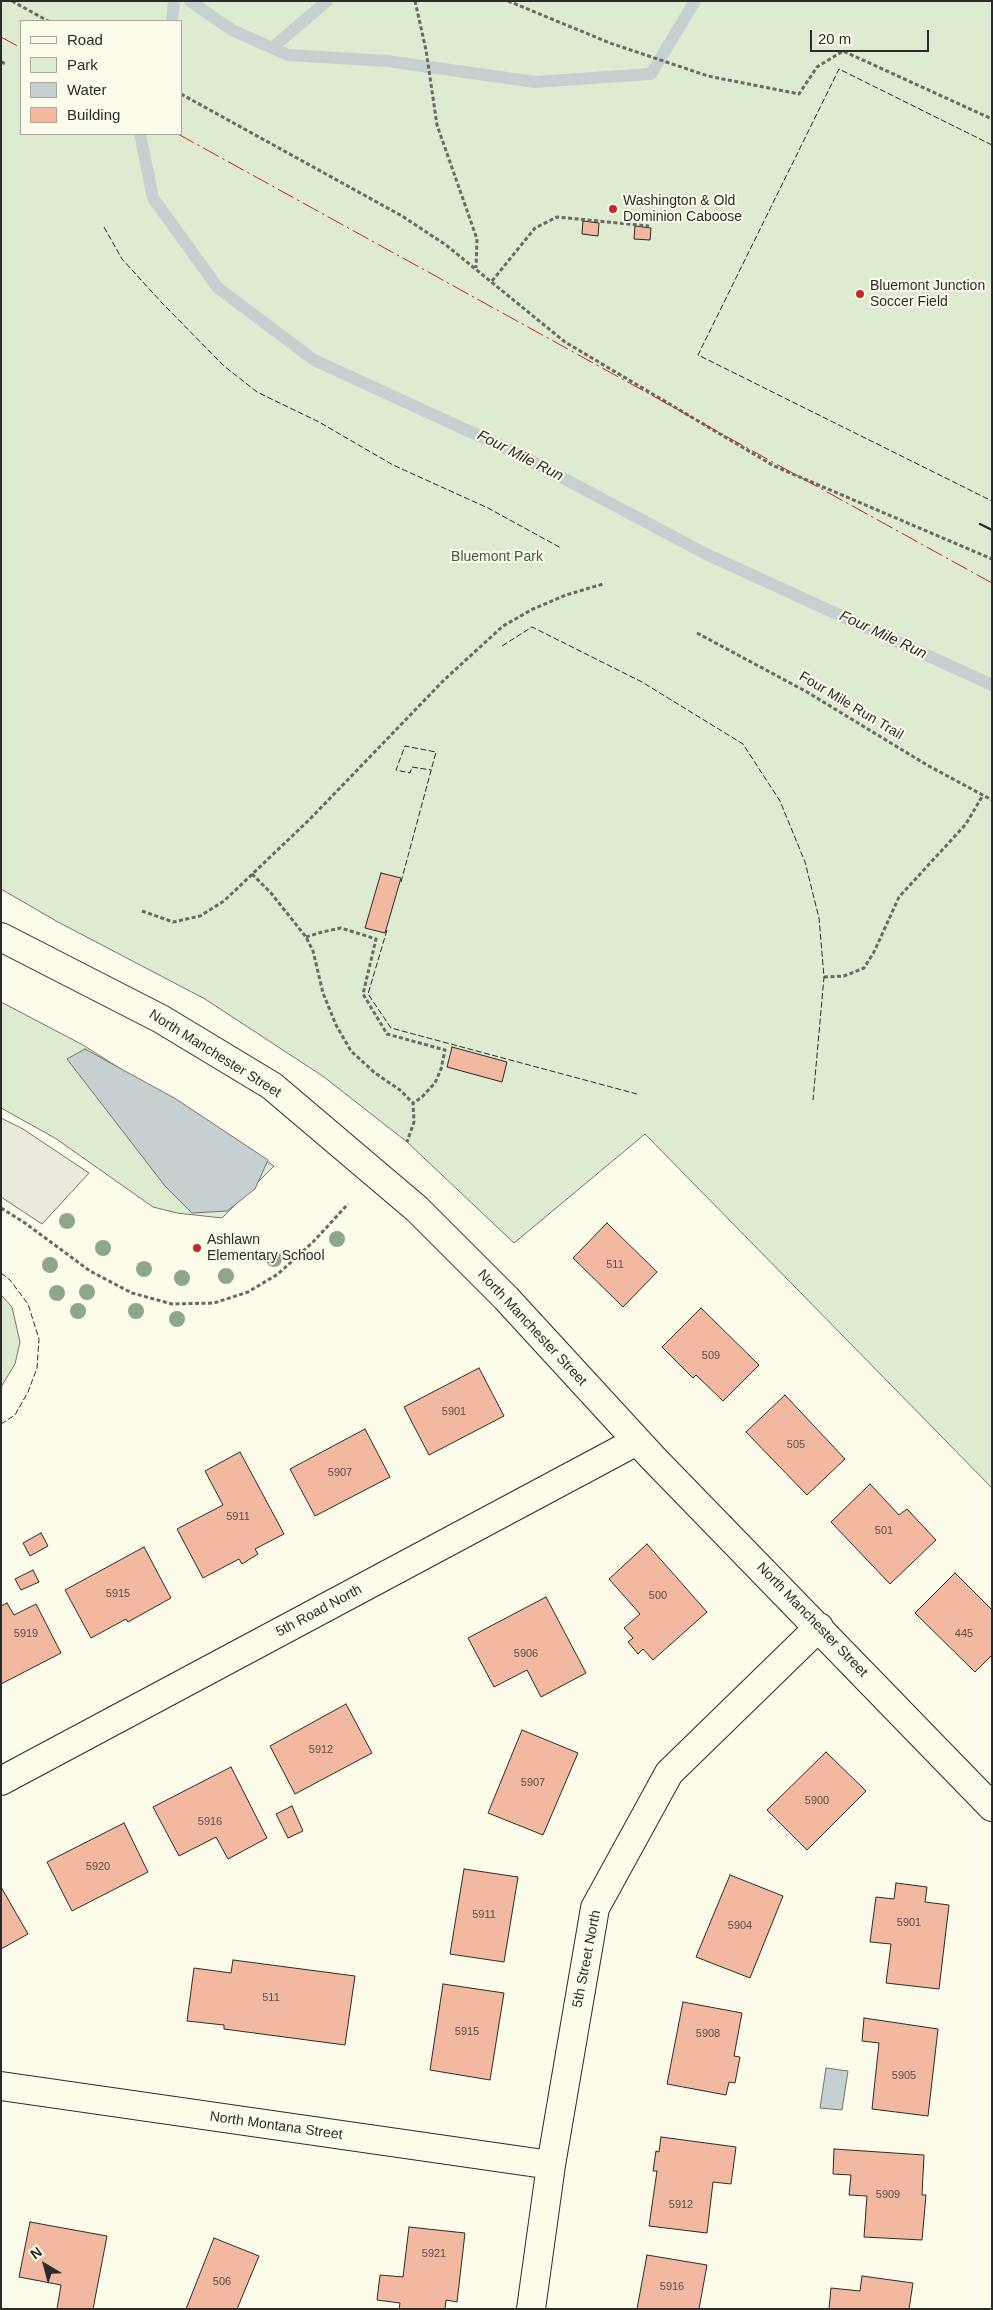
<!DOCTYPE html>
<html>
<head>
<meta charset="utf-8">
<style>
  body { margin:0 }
  #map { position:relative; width:993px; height:2310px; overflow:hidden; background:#fdfbea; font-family:Helvetica,sans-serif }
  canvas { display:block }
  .frame { position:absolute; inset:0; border:2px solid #2b2b2b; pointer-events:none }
  .legend { position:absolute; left:20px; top:20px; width:162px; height:115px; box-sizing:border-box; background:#fdfbea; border:1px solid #a9a89e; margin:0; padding:6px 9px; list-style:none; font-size:15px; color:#2b2b2b }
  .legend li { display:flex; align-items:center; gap:10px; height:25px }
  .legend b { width:25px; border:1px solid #a9a89e }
  .north { position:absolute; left:20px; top:2240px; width:50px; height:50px; -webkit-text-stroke:4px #fdfbea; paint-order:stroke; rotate:323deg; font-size:14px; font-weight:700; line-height:20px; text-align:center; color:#2b2b2b }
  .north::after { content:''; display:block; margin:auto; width:18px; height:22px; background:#2b2b2b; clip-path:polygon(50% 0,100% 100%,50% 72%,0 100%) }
  .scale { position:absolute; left:810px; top:30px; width:119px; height:22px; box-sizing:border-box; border:2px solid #2b2b2b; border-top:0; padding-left:6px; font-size:15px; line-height:18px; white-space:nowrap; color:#2b2b2b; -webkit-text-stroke:4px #fdfbea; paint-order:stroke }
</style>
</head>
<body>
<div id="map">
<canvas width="993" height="2310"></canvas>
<div class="frame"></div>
<ul class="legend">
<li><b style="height:6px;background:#fdfbea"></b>Road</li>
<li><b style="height:14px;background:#deebd1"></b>Park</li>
<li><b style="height:14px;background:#c7d0d0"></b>Water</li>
<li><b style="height:14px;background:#f2b8a0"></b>Building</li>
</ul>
<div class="north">N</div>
<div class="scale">20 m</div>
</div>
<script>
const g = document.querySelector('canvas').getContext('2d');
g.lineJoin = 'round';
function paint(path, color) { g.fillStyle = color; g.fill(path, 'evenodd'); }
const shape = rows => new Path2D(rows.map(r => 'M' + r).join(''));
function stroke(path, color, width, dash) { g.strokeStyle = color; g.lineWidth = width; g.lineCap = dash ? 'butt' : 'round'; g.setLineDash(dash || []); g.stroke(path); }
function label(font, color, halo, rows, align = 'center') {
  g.font = font + ' Helvetica,sans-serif'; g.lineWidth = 4; g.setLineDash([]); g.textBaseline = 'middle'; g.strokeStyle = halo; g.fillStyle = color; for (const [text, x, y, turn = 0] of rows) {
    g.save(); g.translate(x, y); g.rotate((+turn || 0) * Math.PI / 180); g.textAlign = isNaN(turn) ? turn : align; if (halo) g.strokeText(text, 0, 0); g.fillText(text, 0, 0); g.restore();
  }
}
const green = shape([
  [1,1,992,1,992,1488,645,1134,514,1243,407,1142,324,1077,205,999,58,922,1,889,1,1],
  [21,21,181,21,181,134,21,134,21,21],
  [1,1002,83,1045,274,1166,222,1218,177,1213,153,1207,55,1138,1,1108,1,1002],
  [1,1295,12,1307,20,1342,15,1364,1,1387,1,1295]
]);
const parking = shape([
  [1,1118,23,1129,89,1173,42,1224,1,1197,1,1118]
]);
const water = shape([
  [85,1049,176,1099,268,1160,255,1189,227,1211,192,1213,165,1186,67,1059,85,1049],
  [826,2068,848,2071,842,2110,820,2108,826,2068]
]);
const stream = shape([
  [190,1,232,30,288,55,387,61,535,82,651,74,695,1],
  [172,21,174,1],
  [272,48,327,1],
  [140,134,153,198,218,288,314,360,512,451,706,554,992,685]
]);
const building = shape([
  [583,221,599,223,598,236,582,234,583,221],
  [635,226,651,228,650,240,634,239,635,226],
  [381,873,401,878,385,933,365,928,381,873],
  [452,1047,507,1062,502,1082,447,1067,452,1047],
  [607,1223,657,1272,623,1307,573,1258,607,1223],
  [701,1308,759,1365,723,1401,696,1375,693,1378,662,1347,701,1308],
  [479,1368,504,1416,429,1455,404,1407,479,1368],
  [785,1395,845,1459,807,1495,746,1432,785,1395],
  [365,1429,390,1477,315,1516,290,1469,365,1429],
  [240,1452,284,1534,255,1549,258,1554,242,1564,239,1559,203,1578,177,1529,223,1505,205,1471,240,1452],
  [870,1484,899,1515,907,1509,936,1540,890,1584,831,1522,870,1484],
  [41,1533,48,1546,30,1556,23,1543,41,1533],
  [647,1544,707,1612,653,1660,643,1649,638,1654,628,1642,633,1638,624,1628,640,1614,609,1579,647,1544],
  [144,1547,171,1598,128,1622,126,1619,91,1638,65,1590,144,1547],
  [33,1570,39,1582,21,1590,15,1579,33,1570],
  [955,1573,992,1610,992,1655,975,1672,915,1613,955,1573],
  [546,1597,586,1673,541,1697,527,1670,494,1687,468,1638,546,1597],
  [7,1603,14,1615,36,1604,61,1653,1,1684,1,1606,7,1603],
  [346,1704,372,1753,295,1794,270,1746,346,1704],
  [522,1730,578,1753,543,1835,488,1813,522,1730],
  [826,1752,866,1791,807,1850,767,1810,826,1752],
  [231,1767,267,1838,228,1859,216,1837,179,1856,153,1807,231,1767],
  [292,1806,303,1831,288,1838,276,1814,292,1806],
  [124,1823,148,1872,72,1911,47,1862,124,1823],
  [464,1869,518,1877,504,1962,450,1954,464,1869],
  [730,1875,783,1896,750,1978,696,1957,730,1875],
  [896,1883,927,1887,925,1902,949,1905,939,1989,886,1983,891,1944,870,1942,876,1897,894,1899,896,1883],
  [1,1887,28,1934,1,1949,1,1887],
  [233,1960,355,1976,345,2045,224,2029,224,2025,187,2021,194,1968,231,1973,233,1960],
  [443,1984,504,1993,490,2080,430,2070,443,1984],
  [683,2002,742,2013,734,2056,740,2057,735,2083,729,2082,726,2095,667,2084,683,2002],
  [864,2018,938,2029,928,2116,872,2109,879,2043,862,2041,864,2018],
  [661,2137,736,2147,731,2184,713,2182,707,2233,649,2226,657,2171,653,2171,656,2151,659,2152,661,2137],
  [834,2149,924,2155,922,2195,926,2195,922,2240,864,2237,867,2196,849,2195,851,2175,833,2174,834,2149],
  [30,2222,107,2236,93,2309,57,2309,61,2285,19,2277,30,2222],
  [409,2227,465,2233,457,2302,446,2300,445,2309,399,2309,400,2303,377,2300,380,2275,403,2277,409,2227],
  [214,2238,259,2256,237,2309,186,2309,214,2238],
  [647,2255,707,2265,699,2309,637,2309,647,2255],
  [862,2276,913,2283,909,2309,829,2309,831,2288,860,2291,862,2276]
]);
const path = shape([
  [12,1,48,21],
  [415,1,426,50,437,125,477,239,476,268],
  [508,1,610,43,708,76,799,94,817,67,843,51,992,119],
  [1,62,6,64],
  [181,94,402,216,446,245,565,342,774,466,992,559],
  [492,281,535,228,557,217,649,226],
  [697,633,807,692,927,765,992,800],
  [252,874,271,893,306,937,313,951,323,993,336,1025,351,1051,375,1073,400,1090,413,1103,414,1122,407,1142],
  [142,911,173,922,200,916,224,901,309,820,444,680,503,626,533,609,566,595,603,584],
  [306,937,322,932,341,928,376,939,363,994,387,1034,445,1050,441,1069,435,1083,422,1097,413,1103],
  [824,977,844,976,864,968,874,952,899,897,966,824,983,795],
  [1,1208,25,1223,90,1271,132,1293,172,1304,214,1303,248,1292,278,1274,313,1242,348,1204]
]);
const minor = shape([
  [1,937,161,1019,272,1086,417,1209,506,1298,653,1458,992,1807],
  [1,1781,637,1441],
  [1,2086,551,2165],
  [531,2309,551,2165,595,1908,669,1773,819,1627]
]);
const fence = shape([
  [992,145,839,69,698,355,992,501],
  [104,227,122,259,163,304,224,366,257,392,319,422,393,465,488,508,561,548],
  [502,646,532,627,642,682,743,744,780,801,805,862,819,918,824,977,813,1100],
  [401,882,436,752,405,746,396,770,410,773,412,767,431,770],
  [387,930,368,994,391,1028,637,1094],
  [1,1273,10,1280,28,1304,39,1339,37,1368,28,1392,15,1415,1,1424]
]);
const wall = shape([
  [980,524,992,530]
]);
const power = shape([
  [1,37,21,48],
  [178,134,992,583]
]);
const trees = [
  [67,1221],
  [337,1239],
  [103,1248],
  [274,1259],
  [50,1265],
  [144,1269],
  [226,1276],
  [182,1278],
  [87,1292],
  [57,1293],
  [78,1311],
  [136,1311],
  [177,1319]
];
const markers = [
  [613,209,5,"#c62828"],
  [860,294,5,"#c62828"],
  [197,1248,5,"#c62828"]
];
const numberNames = [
  ["511",615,1265],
  ["509",711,1356],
  ["5901",454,1412],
  ["505",796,1445],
  ["5907",340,1473],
  ["5911",238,1517],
  ["501",884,1531],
  ["5915",118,1594],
  ["500",658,1596],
  ["5919",26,1634],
  ["445",964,1634],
  ["5906",526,1654],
  ["5912",321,1750],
  ["5907",533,1783],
  ["5900",817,1801],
  ["5916",210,1822],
  ["5920",98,1867],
  ["5911",484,1915],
  ["5901",909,1923],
  ["5904",740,1926],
  ["511",271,1998],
  ["5915",467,2032],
  ["5908",708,2034],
  ["5905",904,2076],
  ["5909",888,2195],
  ["5912",681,2205],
  ["5921",434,2254],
  ["506",222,2282],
  ["5916",672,2287]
];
const poiNames = [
  ["Washington & Old",623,201],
  ["Dominion Caboose",623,217],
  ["Bluemont Junction",870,286],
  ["Soccer Field",870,302],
  ["Ashlawn",207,1240],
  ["Elementary School",207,1256]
];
const parkNames = [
  ["Bluemont Park",497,557]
];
const streetNames = [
  ["Four Mile Run Trail",851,706,31],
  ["North Manchester Street",215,1054,32],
  ["North Manchester Street",532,1328,47],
  ["5th Road North",319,1611,-28],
  ["North Manchester Street",812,1620,46],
  ["5th Street North",587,1959,-79],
  ["North Montana Street",276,2126,8]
];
const waterNames = [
  ["Four Mile Run",520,456,27],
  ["Four Mile Run",883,635,25]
];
paint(green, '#deebd1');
stroke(green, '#74746e', 1);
paint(parking, '#eceadb');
stroke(parking, '#74746e', 1);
paint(water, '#c7d0d0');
stroke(water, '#74746e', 1);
stroke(stream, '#c7d0d0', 12);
paint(building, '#f2b8a0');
stroke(building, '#2b2b2b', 1);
stroke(minor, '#2b2b2b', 30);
stroke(path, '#6a6964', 3, [4, 2.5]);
stroke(minor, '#fdfbea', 28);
stroke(fence, '#2b2b2b', 1, [6, 2.5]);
stroke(wall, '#2b2b2b', 2.5);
stroke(power, '#c62828', 1, [18, 4, 2.5, 4]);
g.fillStyle = '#8ea78a';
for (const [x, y] of trees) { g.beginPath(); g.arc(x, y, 8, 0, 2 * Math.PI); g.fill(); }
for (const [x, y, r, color] of markers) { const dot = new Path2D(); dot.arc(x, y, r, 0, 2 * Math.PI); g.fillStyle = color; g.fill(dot); stroke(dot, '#fdfbea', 2); }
label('11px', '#5d4e48', null, numberNames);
label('14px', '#2b2b2b', '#fdfbea', poiNames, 'left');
label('14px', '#34623c', '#fdfbea', parkNames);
label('14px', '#2b2b2b', '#fdfbea', streetNames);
label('italic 15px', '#2b2b2b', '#fdfbea', waterNames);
</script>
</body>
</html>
